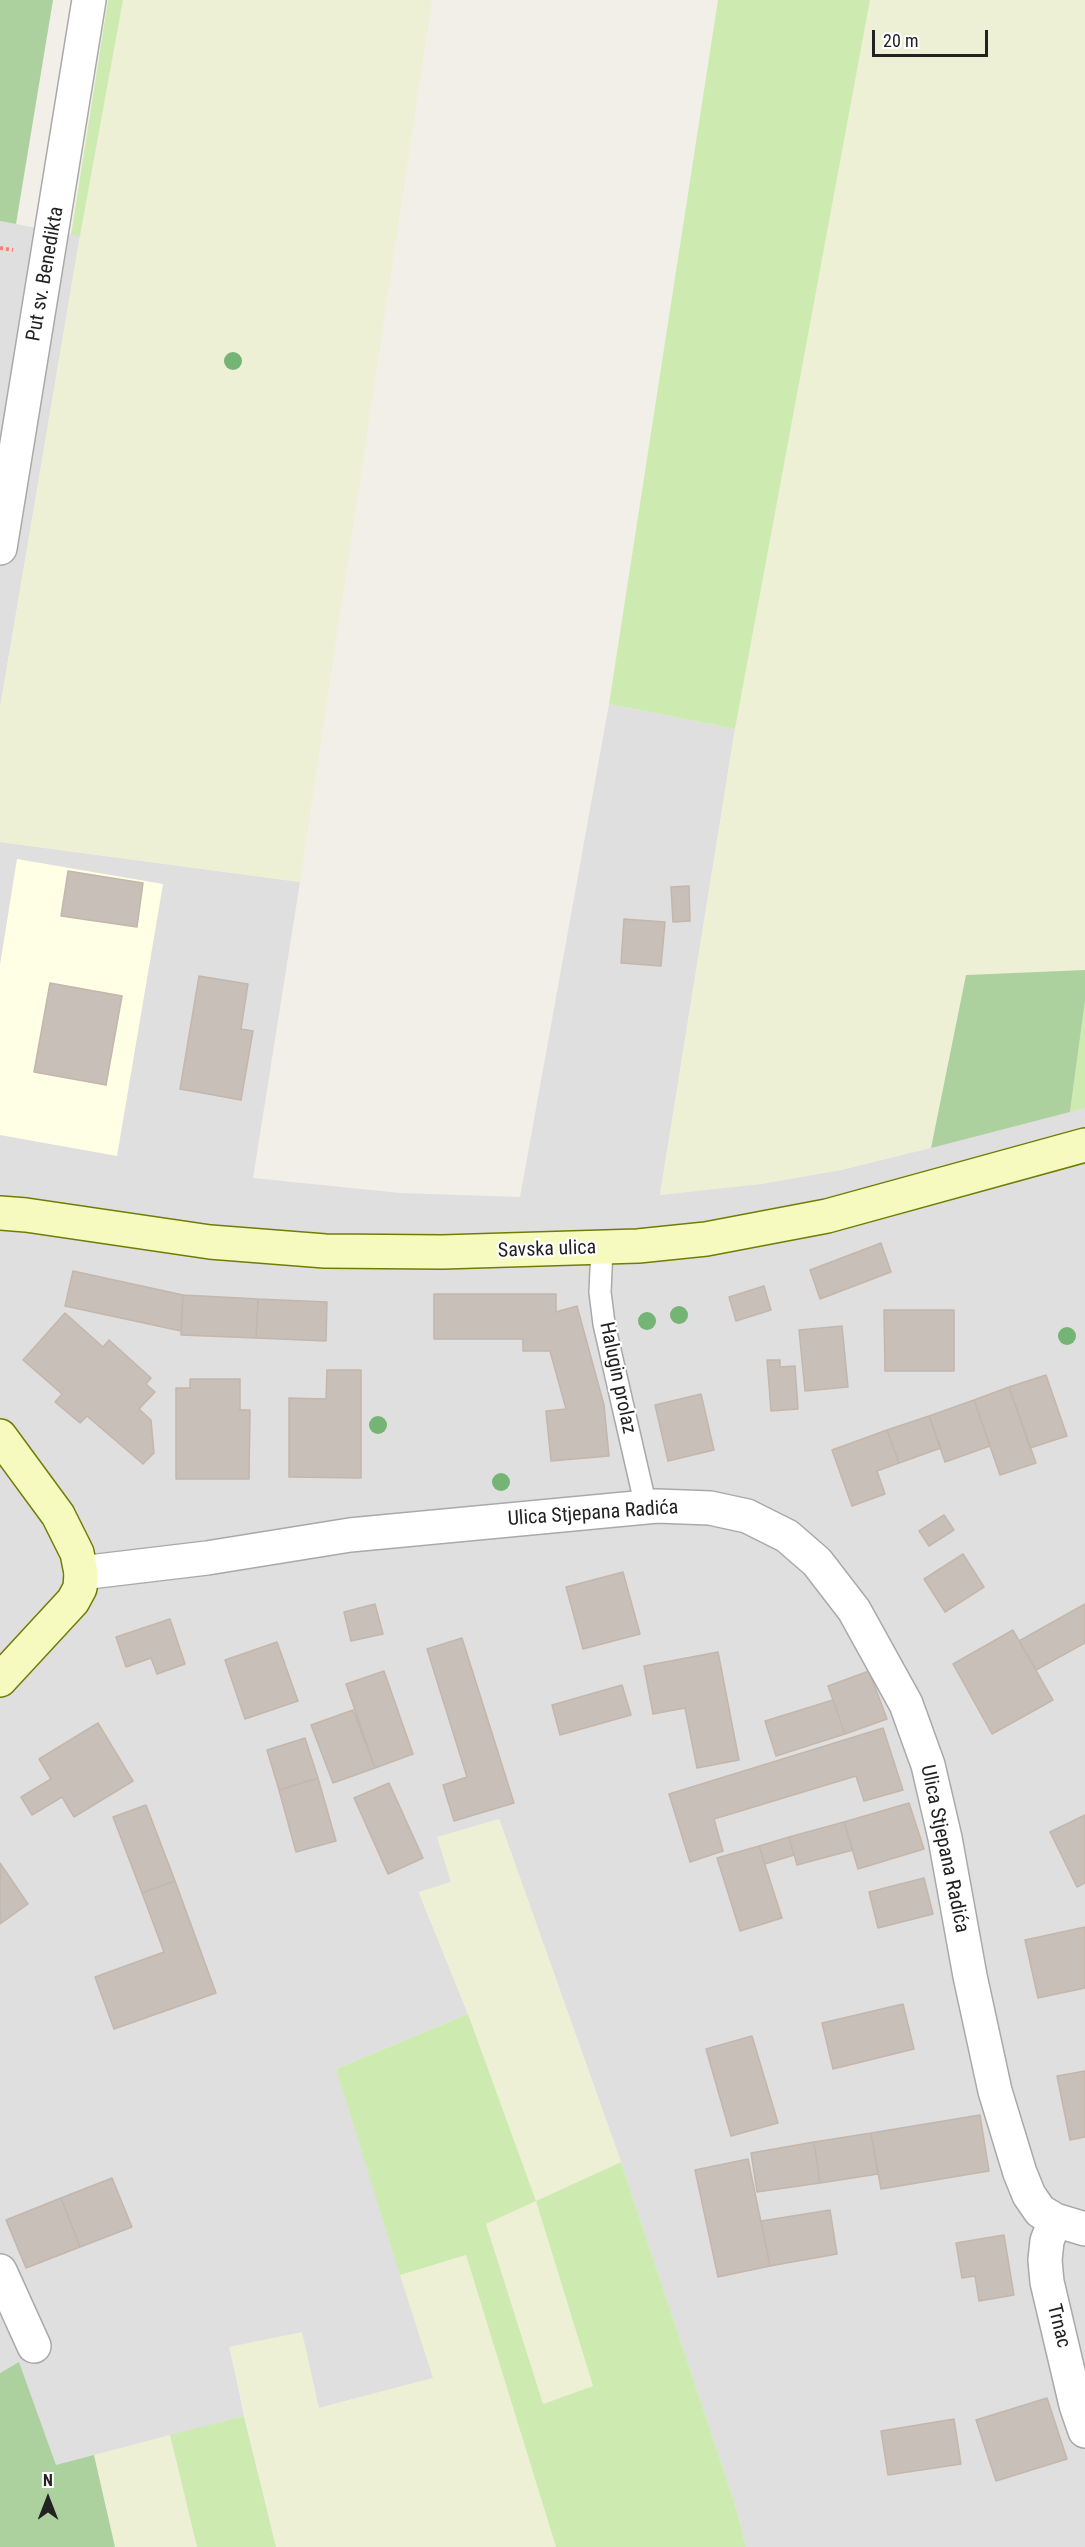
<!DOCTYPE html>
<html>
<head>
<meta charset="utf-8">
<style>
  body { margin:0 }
  #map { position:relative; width:1085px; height:2547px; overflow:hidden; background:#f2efe9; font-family:"Roboto Condensed",sans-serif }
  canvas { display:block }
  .north { position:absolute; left:18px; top:2469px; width:60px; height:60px; -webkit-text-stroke:4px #fff; paint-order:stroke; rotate:0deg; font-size:16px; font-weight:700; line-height:24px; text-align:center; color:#222 }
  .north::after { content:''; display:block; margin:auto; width:21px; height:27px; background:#222; clip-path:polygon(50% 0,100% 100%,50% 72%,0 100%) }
  .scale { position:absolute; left:872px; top:30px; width:116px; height:27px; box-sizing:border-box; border:3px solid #222; border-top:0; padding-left:8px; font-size:18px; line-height:21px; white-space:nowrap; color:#222; -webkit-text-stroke:4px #fff; paint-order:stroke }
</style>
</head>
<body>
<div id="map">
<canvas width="1085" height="2547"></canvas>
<div class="north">N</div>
<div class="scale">20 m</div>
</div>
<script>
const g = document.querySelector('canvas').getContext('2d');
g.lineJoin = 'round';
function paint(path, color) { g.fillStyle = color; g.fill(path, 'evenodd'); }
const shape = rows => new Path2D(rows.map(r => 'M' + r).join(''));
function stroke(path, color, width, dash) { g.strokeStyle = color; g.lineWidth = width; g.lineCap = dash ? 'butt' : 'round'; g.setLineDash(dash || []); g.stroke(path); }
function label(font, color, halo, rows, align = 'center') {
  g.font = font + ' "Roboto Condensed",sans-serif'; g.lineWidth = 4.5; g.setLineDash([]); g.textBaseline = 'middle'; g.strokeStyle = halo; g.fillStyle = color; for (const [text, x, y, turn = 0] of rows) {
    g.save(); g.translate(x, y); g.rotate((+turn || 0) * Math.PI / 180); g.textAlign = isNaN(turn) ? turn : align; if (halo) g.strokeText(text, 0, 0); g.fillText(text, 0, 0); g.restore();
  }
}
const residential = shape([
  [0,221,80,236,0,708],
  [609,704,735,729,660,1195,841,1170,1085,1108,1085,2547,746,2547,735,2504,621,2162,499,1819,451,1882,419,1893,468,2014,336,2069,434,2378,319,2408,230,2347,244,2416,56,2466,19,2363,0,2373,0,842,300,882,253,1178,401,1193,520,1197]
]);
const education = shape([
  [17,859,163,884,117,1156,0,1135,0,965]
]);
const farmland = shape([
  [123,0,432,0,300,882,0,842,0,708,80,236],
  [870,0,1085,0,1085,970,966,975,931,1148,841,1170,762,1184,660,1195,735,729],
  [499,1819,621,2162,536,2201,593,2386,542,2405,486,2224,536,2201,468,2014,419,1892,451,1882,437,1837],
  [466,2255,556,2547,276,2547,229,2347,302,2332,319,2408,433,2378,400,2275],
  [170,2435,197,2547,115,2547,94,2455]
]);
const grass = shape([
  [108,0,123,0,80,236,71,235],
  [718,0,870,0,735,729,609,704],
  [1085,1001,1085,1108,1070,1112],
  [468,2014,536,2201,621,2162,735,2504,746,2547,556,2547,466,2255,400,2275,336,2069],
  [536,2201,593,2386,543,2404,486,2224],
  [244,2416,276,2547,197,2547,170,2435]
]);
const forest = shape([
  [0,0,53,0,16,224,0,221],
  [1085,970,1085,1001,1070,1112,931,1148,966,975],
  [19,2362,56,2465,94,2455,115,2547,0,2547,0,2373]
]);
const building = shape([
  [68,871,143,883,137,927,61,916,68,871],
  [689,886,690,921,673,922,671,887,689,886],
  [624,919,665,922,661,966,621,963,624,919],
  [199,976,248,984,241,1029,253,1031,241,1100,180,1089,199,976],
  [50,983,122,996,106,1085,34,1072,50,983],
  [881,1243,891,1272,820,1299,810,1270,881,1243],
  [73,1271,183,1295,181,1331,65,1306,73,1271],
  [764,1286,771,1310,736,1321,729,1297,764,1286],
  [434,1294,556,1294,556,1312,577,1306,604,1405,609,1456,551,1461,546,1411,566,1409,550,1351,523,1351,523,1339,434,1339,434,1294],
  [183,1295,258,1299,256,1338,181,1335,183,1295],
  [258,1299,327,1302,326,1341,256,1338,258,1299],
  [884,1310,954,1310,954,1371,885,1371,884,1310],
  [65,1313,103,1347,109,1340,151,1378,146,1384,155,1392,139,1409,151,1420,154,1453,143,1464,87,1416,80,1423,55,1402,62,1394,23,1360,65,1313],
  [842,1326,848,1387,805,1391,799,1330,842,1326],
  [767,1360,780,1360,780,1367,795,1366,798,1409,771,1411,767,1360],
  [327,1370,361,1370,361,1478,289,1477,289,1398,326,1399,327,1370],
  [1046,1375,1067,1436,1030,1448,1009,1387,1046,1375],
  [190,1379,240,1379,240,1410,250,1410,249,1479,176,1479,176,1388,190,1388,190,1379],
  [1009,1387,1036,1463,1000,1475,974,1400,1009,1387],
  [701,1394,714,1450,668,1461,655,1405,701,1394],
  [974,1400,990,1446,945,1462,929,1416,974,1400],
  [929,1416,941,1448,899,1463,887,1430,929,1416],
  [887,1430,899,1463,877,1471,885,1494,852,1506,832,1450,887,1430],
  [944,1515,954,1530,929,1546,919,1531,944,1515],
  [963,1554,984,1587,945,1612,924,1579,963,1554],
  [623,1572,640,1634,583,1649,566,1587,623,1572],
  [375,1604,383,1634,351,1641,344,1612,375,1604],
  [1085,1604,1085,1643,1036,1670,1019,1641,1085,1604],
  [170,1619,185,1664,157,1674,151,1658,126,1667,116,1637,170,1619],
  [1013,1630,1053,1700,992,1734,953,1664,1013,1630],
  [462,1638,514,1803,454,1821,443,1785,467,1777,427,1649,462,1638],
  [277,1642,298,1701,245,1719,225,1660,277,1642],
  [718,1652,739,1760,697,1768,685,1708,653,1714,644,1666,718,1652],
  [384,1671,413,1754,375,1768,346,1684,384,1671],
  [869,1671,887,1719,845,1734,828,1686,869,1671],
  [622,1685,631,1715,560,1735,552,1705,622,1685],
  [833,1700,845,1734,776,1756,765,1721,833,1700],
  [353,1710,375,1768,333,1783,311,1725,353,1710],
  [98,1723,133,1781,74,1817,62,1797,32,1815,21,1797,51,1779,39,1759,98,1723],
  [883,1728,903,1790,864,1801,856,1776,714,1819,723,1851,690,1862,669,1794,883,1728],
  [305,1738,318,1778,279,1790,267,1750,305,1738],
  [318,1778,336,1841,296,1852,279,1790,318,1778],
  [389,1783,423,1858,388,1874,354,1798,389,1783],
  [909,1803,924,1849,858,1869,844,1822,909,1803],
  [146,1805,175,1881,142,1893,113,1817,146,1805],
  [1085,1815,1085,1883,1077,1887,1050,1832,1085,1815],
  [844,1822,853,1850,797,1865,789,1837,844,1822],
  [789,1837,794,1855,765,1864,759,1846,789,1837],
  [759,1846,782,1918,740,1931,717,1858,759,1846],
  [0,1863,28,1904,0,1924,0,1863],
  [924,1878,933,1914,878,1928,869,1892,924,1878],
  [175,1881,216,1993,114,2029,95,1977,164,1952,142,1893,175,1881],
  [1085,1927,1085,1988,1038,1998,1025,1940,1085,1927],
  [903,2004,914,2049,833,2069,822,2023,903,2004],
  [752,2036,778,2123,731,2136,706,2049,752,2036],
  [1085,2071,1085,2137,1070,2140,1057,2076,1085,2071],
  [980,2115,989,2171,881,2189,871,2133,980,2115],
  [871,2133,878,2174,820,2183,814,2142,871,2133],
  [814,2142,820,2183,757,2192,751,2153,814,2142],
  [748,2159,770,2266,718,2277,695,2170,748,2159],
  [112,2178,132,2227,80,2247,61,2198,112,2178],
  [61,2198,80,2247,26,2268,6,2220,61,2198],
  [830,2210,837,2254,770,2266,761,2221,830,2210],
  [1004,2235,1014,2295,979,2301,975,2276,962,2278,956,2243,1004,2235],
  [1047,2398,1067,2459,996,2481,976,2420,1047,2398],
  [954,2419,961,2464,888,2475,881,2431,954,2419]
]);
const path = shape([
  [0,248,13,250]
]);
const lane = shape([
  [602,1248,600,1292,604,1324,646,1507]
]);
const street = shape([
  [0,548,89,0],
  [81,1573,207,1558,350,1535,657,1506,710,1508,747,1516,787,1536,817,1562,854,1610,906,1704,928,1765,945,1838,970,1976,995,2091,1020,2173,1029,2195,1040,2211,1055,2220,1085,2229],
  [1055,2220,1047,2241,1045,2260,1047,2282,1076,2405,1085,2431],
  [0,2271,34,2346]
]);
const secondary = shape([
  [0,1213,26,1215,210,1242,325,1251,442,1252,638,1246,706,1239,827,1216,1085,1145],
  [0,1436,58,1515,77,1553,81,1573,80,1588,73,1601,0,1680]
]);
const trees = [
  [233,361],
  [679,1315],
  [647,1321],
  [1067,1336],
  [378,1425],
  [501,1482]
];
const streetNames = [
  ["Put sv. Benedikta",46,274,-80],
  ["Savska ulica",547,1250,-2],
  ["Halugin prolaz",617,1378,78],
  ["Ulica Stjepana Radića",593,1514,-4],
  ["Ulica Stjepana Radića",944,1849,78],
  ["Trnac",1058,2326,76]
];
paint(residential, '#e0dfdf');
paint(education, '#ffffe5');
paint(farmland, '#eef0d5');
paint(grass, '#cdebb0');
paint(forest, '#add19e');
paint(building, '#c7bfb8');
stroke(building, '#c4b6ab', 1.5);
stroke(lane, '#a9a9a9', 24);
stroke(street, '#a9a9a9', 36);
stroke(secondary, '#707d05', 36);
stroke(path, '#fa8072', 4, [3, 3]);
stroke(lane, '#fff', 21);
stroke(street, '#fff', 33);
stroke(secondary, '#f7fabf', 33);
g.fillStyle = '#74b475';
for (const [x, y] of trees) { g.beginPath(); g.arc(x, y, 9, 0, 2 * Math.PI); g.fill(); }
label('20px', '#222', '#fff', streetNames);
</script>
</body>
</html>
